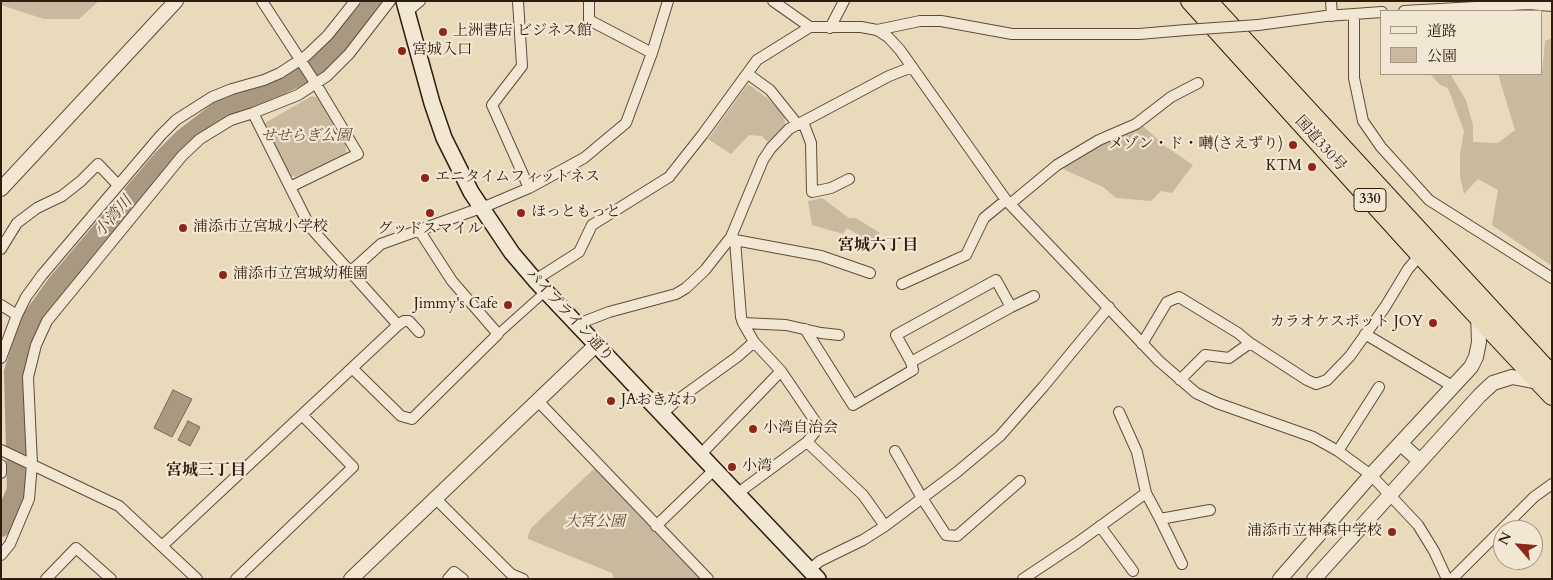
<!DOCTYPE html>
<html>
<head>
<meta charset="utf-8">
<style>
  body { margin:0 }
  #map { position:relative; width:1553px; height:580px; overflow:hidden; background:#e9dabc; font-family:Cardo,"Noto Serif JP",serif }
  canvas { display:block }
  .frame { position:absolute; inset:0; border:2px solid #2e1c0f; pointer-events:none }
  .legend { position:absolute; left:1380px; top:10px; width:162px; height:65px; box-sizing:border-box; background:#f1e7d3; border:1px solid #a39685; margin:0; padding:6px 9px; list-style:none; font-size:15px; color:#2e1c0f }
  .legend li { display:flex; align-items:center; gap:10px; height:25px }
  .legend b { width:25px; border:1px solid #a39685 }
  .north { position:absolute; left:1493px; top:520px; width:50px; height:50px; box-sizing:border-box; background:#f1e7d3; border:1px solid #a39685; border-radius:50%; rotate:297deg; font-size:14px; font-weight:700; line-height:20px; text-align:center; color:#2e1c0f }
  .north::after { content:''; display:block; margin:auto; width:18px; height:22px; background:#8f2418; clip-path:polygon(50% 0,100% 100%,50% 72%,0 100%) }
</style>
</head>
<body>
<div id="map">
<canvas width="1553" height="580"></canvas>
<div class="frame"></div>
<ul class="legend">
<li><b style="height:6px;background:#f1e7d3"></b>道路</li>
<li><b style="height:14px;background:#c9ba9f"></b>公園</li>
</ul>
<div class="north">N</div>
</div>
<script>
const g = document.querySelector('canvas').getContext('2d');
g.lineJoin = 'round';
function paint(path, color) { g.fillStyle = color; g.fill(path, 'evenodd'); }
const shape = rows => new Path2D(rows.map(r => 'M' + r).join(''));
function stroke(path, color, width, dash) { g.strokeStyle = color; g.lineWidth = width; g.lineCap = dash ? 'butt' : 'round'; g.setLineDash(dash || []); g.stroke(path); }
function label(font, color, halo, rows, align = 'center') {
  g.font = font + ' Cardo,"Noto Serif JP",serif'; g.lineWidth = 4.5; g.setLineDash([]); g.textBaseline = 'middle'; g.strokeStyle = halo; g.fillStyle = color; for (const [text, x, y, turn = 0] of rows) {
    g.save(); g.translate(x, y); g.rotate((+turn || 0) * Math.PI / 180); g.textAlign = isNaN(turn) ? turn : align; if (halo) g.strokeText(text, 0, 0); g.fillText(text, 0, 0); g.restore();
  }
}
const green = shape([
  [1,1,99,1,79,19,44,19,1,5],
  [1552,38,1552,266,1492,225,1498,190,1478,179,1464,194,1460,177,1460,154,1464,131,1448,88,1440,85,1430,74,1452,74,1452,77,1466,100,1473,125,1473,142,1498,143,1515,130,1498,74,1542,74,1545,41],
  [748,84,767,98,784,115,785,125,768,142,762,136,749,135,731,154,708,139],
  [312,96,320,98,346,145,346,153,296,177,289,175,265,123],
  [1143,126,1165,146,1193,165,1172,193,1161,191,1151,201,1116,198,1103,187,1065,170,1063,167,1101,142],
  [822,198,849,218,856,218,880,233,873,244,847,228,843,234,812,225,808,201],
  [597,466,703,579,614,579,612,573,528,539,528,536,531,528]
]);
const water = shape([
  [173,390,192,399,172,437,154,428,173,390],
  [188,421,200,427,190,446,178,440,188,421]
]);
const river = shape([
  [1,527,17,490,14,372,29,323,57,284,163,159,183,139,222,109,278,86,315,68,347,36,376,1]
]);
const pedestrian = shape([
  [498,334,546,291]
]);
const minor = shape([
  [262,1,316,84,358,154,290,187],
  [518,1,522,66,492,105,529,188],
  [589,1,589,20,652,53],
  [773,1,810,27,861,27,877,30,888,37,900,50,1006,200,1159,361,1196,393,1217,403,1313,437,1338,451,1371,475,1418,525,1434,551,1447,579],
  [1331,1,1332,16],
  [1404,11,1529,4,1552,6],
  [407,12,420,1],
  [1354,14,1354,78,1363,121,1381,147,1429,200,1552,278],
  [1258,25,1326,16,1382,12],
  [830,28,844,1],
  [877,30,920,21,941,21,1012,34,1139,34,1186,30],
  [748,74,770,90,798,125],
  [253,113,310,227,398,325],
  [803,122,811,143,812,192,831,188,849,179],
  [1010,204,1057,165,1099,140,1136,124,1171,97,1198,83],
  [731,237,735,240,741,317,743,323,754,342,781,371,819,427,807,442,738,493],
  [735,240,821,256,870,273],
  [1,249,17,223,37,208,62,196,81,181,98,164,118,185],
  [350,272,381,244,489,205,529,188,584,158,626,123,652,53,668,1],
  [535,280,579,252,592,225,669,177,703,134,757,60,810,27],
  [902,284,966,255,984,218,1006,200],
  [1,305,17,315],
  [743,323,786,325,821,333,839,335],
  [578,324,609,312,676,294,686,288,705,270,731,237,763,160,771,148,789,129,889,76,912,67],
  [805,329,853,405,913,370,911,362,896,335,996,280,1011,307],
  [1365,334,1454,387],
  [1142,344,1167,302,1179,297,1238,333,1250,343],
  [1,358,17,315,26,297,42,275,161,135,176,120,212,97,232,89,264,80,280,73,306,56,328,35,355,1],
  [911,362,1011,307,1034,296],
  [352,368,401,416,412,419,498,334,452,281,419,230],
  [1180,380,1205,355,1229,358,1250,343,1307,380,1316,384,1327,380,1350,356,1385,307,1408,269,1420,255],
  [537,400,708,579],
  [1119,412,1137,452,1146,493],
  [662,414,676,401,737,357,754,342],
  [807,442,863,495,885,526],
  [1,450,119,506,197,579],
  [895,451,922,498,946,535,957,536,1020,481],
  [1338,451,1379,387],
  [701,454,781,371],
  [1,465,1,473],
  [435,498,511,574,523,579],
  [1160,519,1182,564],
  [656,526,715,469],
  [1100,526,1133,571],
  [162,546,398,325,404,321,409,321,419,332],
  [1,555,10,544,29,499,32,464,28,377,36,345,47,321,182,156,200,139,231,120,253,113,298,95,327,76,349,54,390,1],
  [809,570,820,561,863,540,885,526,957,472,1000,436,1043,387,1109,307],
  [46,579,76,548,111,579],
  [236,579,353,467,303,416],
  [448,579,454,572,463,579],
  [1023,579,1077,543,1146,493,1160,519,1210,510],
  [1452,579,1534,497,1552,484]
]);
const tertiary = shape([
  [1,189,176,1],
  [1401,444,1420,461],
  [351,579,596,345],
  [1280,579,1371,475,1471,367,1476,357,1479,342,1478,315],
  [1314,579,1480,395,1493,383,1512,377,1538,382]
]);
const secondary = shape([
  [404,1,432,103,444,138,471,192,512,253,535,280,818,579]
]);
const trunk = shape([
  [1190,1,1420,255,1552,396],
  [1208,1,1552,375]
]);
const minorBridge = shape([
  [1186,30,1258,25]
]);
const markers = [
  [443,32,5,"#8f2418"],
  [402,51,5,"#8f2418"],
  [1293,145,5,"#8f2418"],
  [1312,167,5,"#8f2418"],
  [425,178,5,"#8f2418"],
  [430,213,5,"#8f2418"],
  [521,213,5,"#8f2418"],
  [183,228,5,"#8f2418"],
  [223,275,5,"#8f2418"],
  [508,305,5,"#8f2418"],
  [1433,323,5,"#8f2418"],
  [611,401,5,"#8f2418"],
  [753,429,5,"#8f2418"],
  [732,467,5,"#8f2418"],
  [1392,532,5,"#8f2418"]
];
const shields = [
  [1370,200,32]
];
const shieldNames = [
  ["330",1370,200]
];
const poiNames = [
  ["上洲書店 ビジネス館",453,32],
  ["宮城入口",412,51],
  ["メゾン・ド・囀(さえずり)",1283,145,"right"],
  ["KTM",1302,167,"right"],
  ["エニタイムフィットネス",435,178],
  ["ほっともっと",531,213],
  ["浦添市立宮城小学校",193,228],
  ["グッドスマイル",430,230,"center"],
  ["浦添市立宮城幼稚園",233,275],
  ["Jimmy's Cafe",498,305,"right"],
  ["カラオケスポット JOY",1423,323,"right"],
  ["JAおきなわ",621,401],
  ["小湾自治会",763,429],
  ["小湾",742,467],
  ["浦添市立神森中学校",1382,532,"right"]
];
const parkNames = [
  ["せせらぎ公園",306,137],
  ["大宮公園",595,523]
];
const streetNames = [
  ["国道330号",1320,144,48],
  ["パイプライン通り",569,316,47]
];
const waterNames = [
  ["小湾川",114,217,-49]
];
const neighbourhoodNames = [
  ["宮城六丁目",878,246],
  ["宮城三丁目",206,471]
];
paint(green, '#c9ba9f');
paint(water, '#a99981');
stroke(water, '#786753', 1);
stroke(river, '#a99981', 20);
stroke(pedestrian, '#5d4c3a', 10);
stroke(minor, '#5d4c3a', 12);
stroke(tertiary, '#5d4c3a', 16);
stroke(secondary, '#2e1c0f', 18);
stroke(trunk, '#2e1c0f', 20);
stroke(pedestrian, '#f1e7d3', 8);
stroke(minor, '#f1e7d3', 10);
stroke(tertiary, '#f1e7d3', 14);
stroke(secondary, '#f1e7d3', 15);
stroke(trunk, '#e9dabc', 18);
stroke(minorBridge, '#5d4c3a', 12, []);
stroke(minorBridge, '#f1e7d3', 10);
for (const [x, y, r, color] of markers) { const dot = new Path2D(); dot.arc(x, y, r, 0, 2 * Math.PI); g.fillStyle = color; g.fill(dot); stroke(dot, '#f1e7d3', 2); }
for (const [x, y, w] of shields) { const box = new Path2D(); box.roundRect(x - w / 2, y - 11.5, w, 23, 4); g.fillStyle = '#f1e7d3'; g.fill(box); stroke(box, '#2e1c0f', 1); }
label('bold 14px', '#2e1c0f', null, shieldNames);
label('15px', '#2e1c0f', '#f1e7d3', poiNames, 'left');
label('italic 15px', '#5c4b3a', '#f1e7d3', parkNames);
label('15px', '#2e1c0f', '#f1e7d3', streetNames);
label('italic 16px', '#594837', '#f1e7d3', waterNames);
label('bold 16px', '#2e1c0f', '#f1e7d3', neighbourhoodNames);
</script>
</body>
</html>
